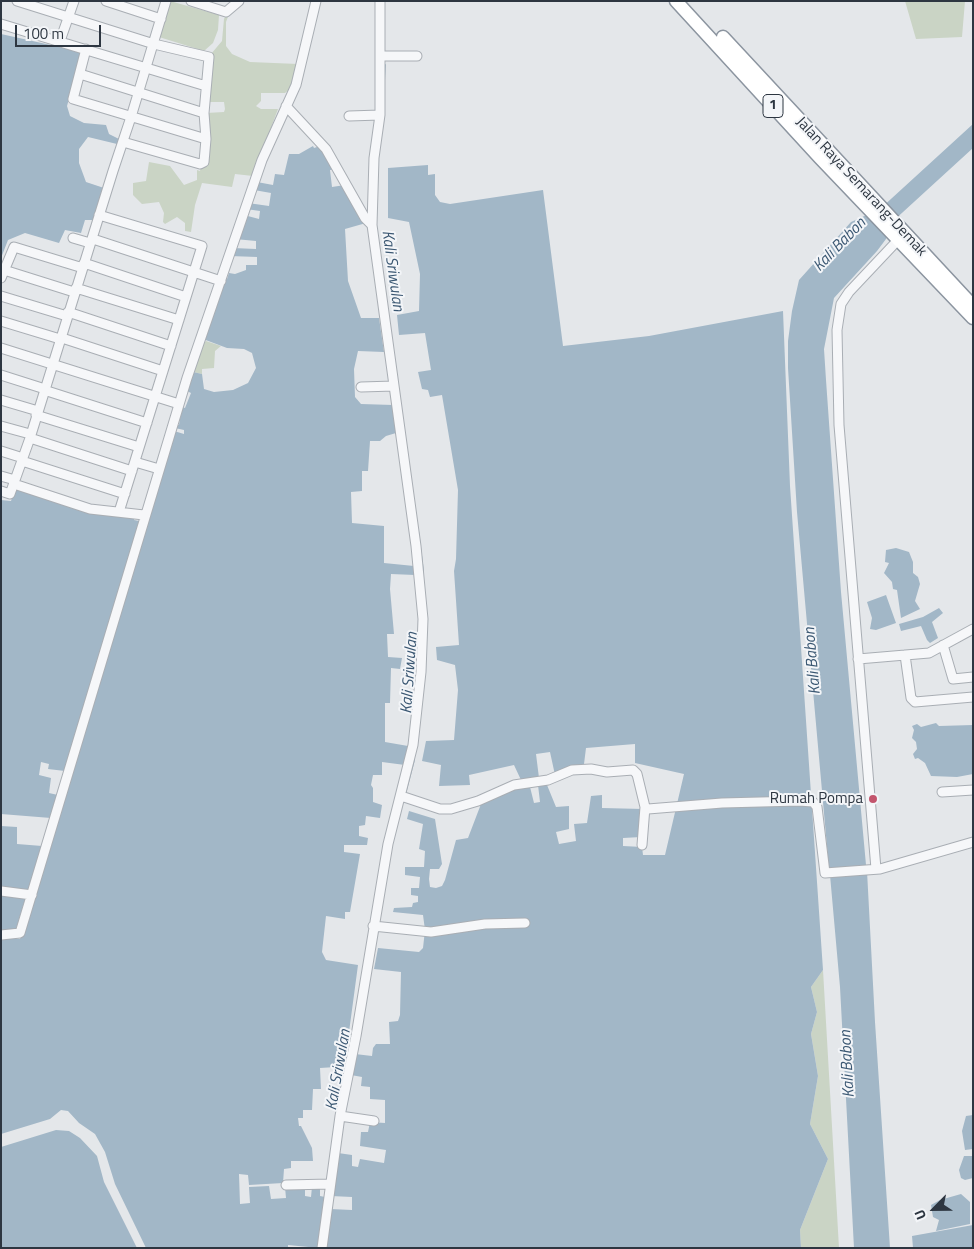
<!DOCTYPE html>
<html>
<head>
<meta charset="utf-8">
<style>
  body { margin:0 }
  #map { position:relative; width:974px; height:1249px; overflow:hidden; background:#e4e7ea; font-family:"Titillium Web",sans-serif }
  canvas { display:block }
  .frame { position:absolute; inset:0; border:2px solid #2d3641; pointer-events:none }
  .north { position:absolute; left:909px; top:1184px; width:50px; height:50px; -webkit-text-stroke:4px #f3f5f8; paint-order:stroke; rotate:247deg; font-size:14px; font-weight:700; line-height:20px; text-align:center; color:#2d3641 }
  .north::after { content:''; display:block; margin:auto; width:18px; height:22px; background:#2d3641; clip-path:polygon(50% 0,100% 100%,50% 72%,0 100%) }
  .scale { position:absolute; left:15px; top:25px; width:86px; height:22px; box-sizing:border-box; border:2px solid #2d3641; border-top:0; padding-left:6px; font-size:15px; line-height:18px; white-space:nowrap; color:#2d3641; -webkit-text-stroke:4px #f3f5f8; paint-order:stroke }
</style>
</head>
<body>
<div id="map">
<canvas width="974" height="1249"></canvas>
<div class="frame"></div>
<div class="north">U</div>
<div class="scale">100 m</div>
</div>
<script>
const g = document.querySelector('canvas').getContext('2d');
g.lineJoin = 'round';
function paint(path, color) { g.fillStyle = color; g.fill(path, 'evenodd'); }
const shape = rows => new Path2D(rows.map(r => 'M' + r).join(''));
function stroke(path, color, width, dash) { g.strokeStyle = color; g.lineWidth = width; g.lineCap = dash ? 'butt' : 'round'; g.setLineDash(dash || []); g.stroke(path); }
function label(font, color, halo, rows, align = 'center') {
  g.font = font + ' "Titillium Web",sans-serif'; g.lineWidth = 4; g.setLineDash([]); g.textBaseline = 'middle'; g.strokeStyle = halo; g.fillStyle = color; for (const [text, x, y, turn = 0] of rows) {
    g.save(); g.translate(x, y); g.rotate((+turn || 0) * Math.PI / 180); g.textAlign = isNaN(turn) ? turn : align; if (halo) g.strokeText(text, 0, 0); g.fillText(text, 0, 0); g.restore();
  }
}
const green = shape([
  [170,1,219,15,218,30,213,43,204,51,159,37],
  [905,1,965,1,962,37,916,39],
  [234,9,229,14,226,22,226,46,232,54,250,62,298,64,290,89,285,93,261,93,261,101,256,106,261,109,278,109,253,176,235,174,232,187,202,183,195,205,191,232,185,231,185,223,177,217,165,224,163,222,164,213,159,202,142,204,133,195,133,183,146,181,149,162,170,166,184,185,197,180,197,170,200,171,201,166,206,113,224,112,225,109,224,102,204,102,211,54,222,41,224,19,227,13],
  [206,341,221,346,215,351,214,368,202,369,202,374,193,372,201,343,204,343],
  [823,970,839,1248,801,1248,800,1230,828,1159,810,1124,818,1076,811,1034,817,1012,811,987]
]);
const water = shape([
  [1,34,82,52,67,106,70,116,84,123,106,125,109,134,119,139,117,144,88,137,79,149,79,163,86,182,104,188,94,220,85,220,81,233,65,230,59,243,25,233,8,240,1,258],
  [973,124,973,148,891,223,886,239,877,251,834,298,824,349,826,380,841,592,866,865,829,869,797,512,788,368,788,341,792,311,799,280,851,222,880,209],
  [313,146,314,148,320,146,336,169,330,170,332,187,345,185,366,223,345,229,348,281,361,318,379,318,384,352,358,351,354,369,355,397,361,404,393,405,396,433,386,436,380,441,370,441,368,471,362,471,362,491,351,492,352,523,384,526,384,563,414,566,415,575,391,574,390,589,394,634,387,634,388,657,402,658,400,669,391,668,390,703,385,703,385,742,408,746,405,765,382,762,382,775,373,775,371,785,373,788,373,802,382,805,380,818,366,816,365,825,359,826,359,836,368,838,367,845,344,845,344,852,360,854,350,912,345,912,345,919,326,916,322,952,326,960,358,965,347,1047,340,1046,336,1067,320,1068,321,1089,313,1089,312,1110,303,1110,303,1118,298,1118,299,1126,301,1126,312,1148,313,1161,291,1161,291,1168,284,1169,283,1183,249,1185,248,1175,239,1174,240,1204,250,1203,249,1187,269,1186,271,1199,286,1198,285,1187,305,1186,305,1196,311,1197,312,1187,320,1187,320,1196,325,1197,319,1248,288,1245,288,1248,146,1248,115,1184,105,1152,95,1134,79,1123,68,1111,61,1110,50,1119,1,1134,1,938,20,939,174,431,184,434,184,430,175,428,176,425,179,425,182,407,185,408,191,393,187,391,193,372,202,374,204,389,214,392,233,390,248,383,256,368,252,353,244,349,227,348,203,339,222,281,227,279,229,273,235,274,246,270,246,265,257,265,257,257,230,256,233,248,256,249,256,241,235,239,244,215,259,219,260,211,246,209,248,203,269,206,271,193,254,190,257,182,273,185,275,174,284,175,289,154,299,154],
  [428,165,428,175,435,174,435,195,440,202,450,204,543,190,563,346,649,336,783,311,790,486,823,970,811,987,817,1012,811,1034,818,1076,810,1124,828,1159,800,1230,801,1248,325,1247,330,1209,352,1210,352,1197,331,1196,338,1153,352,1155,352,1166,358,1167,360,1159,384,1163,386,1150,360,1146,361,1132,368,1132,370,1122,385,1123,385,1100,370,1099,370,1087,361,1086,362,1077,351,1075,355,1054,372,1056,373,1048,376,1044,390,1044,389,1022,398,1021,400,1015,401,972,374,969,378,948,419,952,423,948,425,930,423,915,393,912,394,908,412,907,413,903,418,902,418,896,411,895,411,888,419,888,420,877,405,875,405,867,424,867,425,851,419,849,423,824,407,819,409,811,435,819,442,864,439,869,430,869,429,879,430,887,436,888,442,886,445,880,456,840,468,838,481,804,514,788,530,787,534,803,540,802,538,785,547,785,556,807,569,806,569,829,556,832,559,844,576,841,574,824,587,823,591,796,602,795,602,808,643,809,641,837,623,838,623,846,642,847,643,855,665,855,684,774,635,763,635,744,586,748,584,764,555,775,550,752,536,754,539,778,521,780,514,765,469,775,470,785,439,786,441,765,422,761,426,741,454,740,458,690,455,665,437,660,436,647,459,645,454,571,456,559,458,490,442,395,430,397,428,390,422,389,418,372,431,370,425,333,399,335,397,315,419,311,420,274,409,222,388,218,388,168],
  [16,487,105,516,135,516,134,520,139,521,65,771,48,769,49,764,41,762,39,775,51,778,49,793,58,795,51,818,1,814,1,500,11,501],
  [896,548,909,552,913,562,913,573,918,577,920,584,915,601,920,609,901,618,897,590,893,589,892,582,884,573,889,563,885,562,886,550],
  [886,595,896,623,876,630,870,629,872,618,867,602],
  [939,608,943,613,932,622,938,638,930,643,927,640,921,626,901,631,899,624,923,617],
  [936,723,939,726,973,725,973,774,957,777,931,776,925,763,918,758,915,759,913,754,917,749,916,742,912,738,914,730,912,726,917,724,921,727],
  [1,826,17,827,17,844,42,846,29,889,25,891,1,888],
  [867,871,875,1022,890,1248,854,1248,840,987,830,875],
  [1,893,26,896,16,929,13,931,1,931],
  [973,1115,973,1149,965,1150,962,1131,966,1116],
  [56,1130,69,1131,80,1138,97,1156,104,1182,137,1248,1,1248,1,1147],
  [964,1156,973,1156,973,1178,965,1180,961,1178,959,1170],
  [961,1194,970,1202,970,1224,936,1231,939,1220,933,1217,931,1205,940,1200],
  [973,1225,973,1248,913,1248,912,1236]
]);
const stream = shape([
  [384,80,385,65],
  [418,531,423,571],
  [405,794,414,760]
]);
const minor = shape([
  [17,1,154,44,209,57,204,113,206,139,204,162,200,164,123,142],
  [106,1,161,19],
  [191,1,226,12,239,1],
  [1,24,206,86],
  [60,41,74,1],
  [86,49,73,99,206,139],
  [381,56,417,56],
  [80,74,204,113],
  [286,106,326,149,365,218,372,225],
  [349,116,380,115],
  [99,215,202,246,119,512],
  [73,238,90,243],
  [93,239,221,281],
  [84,263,186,297],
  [4,270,74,292],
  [1,278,14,247,83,268],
  [76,288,179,320],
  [1,296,67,316],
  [68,312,171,346],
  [1,321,60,339],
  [62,338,163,371],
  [1,348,179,404],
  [1,375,45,389],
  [361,387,394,386],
  [44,390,147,423],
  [1,400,38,411],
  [36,415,139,447],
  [1,426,30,434],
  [30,438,132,471],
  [1,451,23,458],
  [22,461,125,494],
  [135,462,159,469],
  [1,476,15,480],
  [14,484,90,509,144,515],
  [1,491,10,494,30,438,113,171,131,117,166,1],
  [943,645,953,679,973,677],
  [905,655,911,698,915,702,973,697],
  [858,659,929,653,973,629],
  [942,792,973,790],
  [401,796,440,809,451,809,478,801,514,785,548,780,572,770,591,769,607,772,633,770,637,774,645,807,648,809,722,803,799,801,813,802,817,807,825,873,880,869,973,842],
  [642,845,645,807],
  [876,869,839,425,837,330,841,304,849,292,898,240],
  [1,891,32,895],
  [373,926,431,932,485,924,525,923],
  [1,935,20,933,187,378,262,160,296,85,316,1],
  [340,1116,374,1121],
  [286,1185,330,1184],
  [322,1248,340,1116,356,1036,388,844,413,745,421,672,423,619,416,546,372,225,374,158,380,115,380,1]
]);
const highway = shape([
  [676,1,820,158,973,318],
  [723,37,973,306]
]);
const markers = [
  [873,799,5,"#c3556d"]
];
const shields = [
  [773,106,20]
];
const shieldNames = [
  ["1",773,106]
];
const streetNames = [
  ["Jalan Raya Semarang-Demak",861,187,47]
];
const poiNames = [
  ["Rumah Pompa",863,799]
];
const waterNames = [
  ["Kali Babon",840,245,-46],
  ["Kali Sriwulan",392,271,82],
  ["Kali Babon",813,661,-95],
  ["Kali Sriwulan",410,673,-86],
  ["Kali Babon",848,1064,-93],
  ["Kali Sriwulan",339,1070,-80]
];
paint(green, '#cad4c5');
paint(water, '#a2b7c7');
stroke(stream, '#a2b7c7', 2);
stroke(minor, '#a9aeb4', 11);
stroke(highway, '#8c95a0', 15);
stroke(minor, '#f6f7f9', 9);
stroke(highway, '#fff', 12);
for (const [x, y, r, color] of markers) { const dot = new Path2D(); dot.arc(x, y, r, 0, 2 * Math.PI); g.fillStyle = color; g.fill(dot); stroke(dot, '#f3f5f8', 2); }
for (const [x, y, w] of shields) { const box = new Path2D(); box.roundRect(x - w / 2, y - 11.5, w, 23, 4); g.fillStyle = '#f3f5f8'; g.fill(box); stroke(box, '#2d3641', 1); }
label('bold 14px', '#2d3641', null, shieldNames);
label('15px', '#2d3641', '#f3f5f8', streetNames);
label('15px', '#2d3641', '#f3f5f8', poiNames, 'right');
label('italic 16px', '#3a5772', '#f3f5f8', waterNames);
</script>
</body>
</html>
